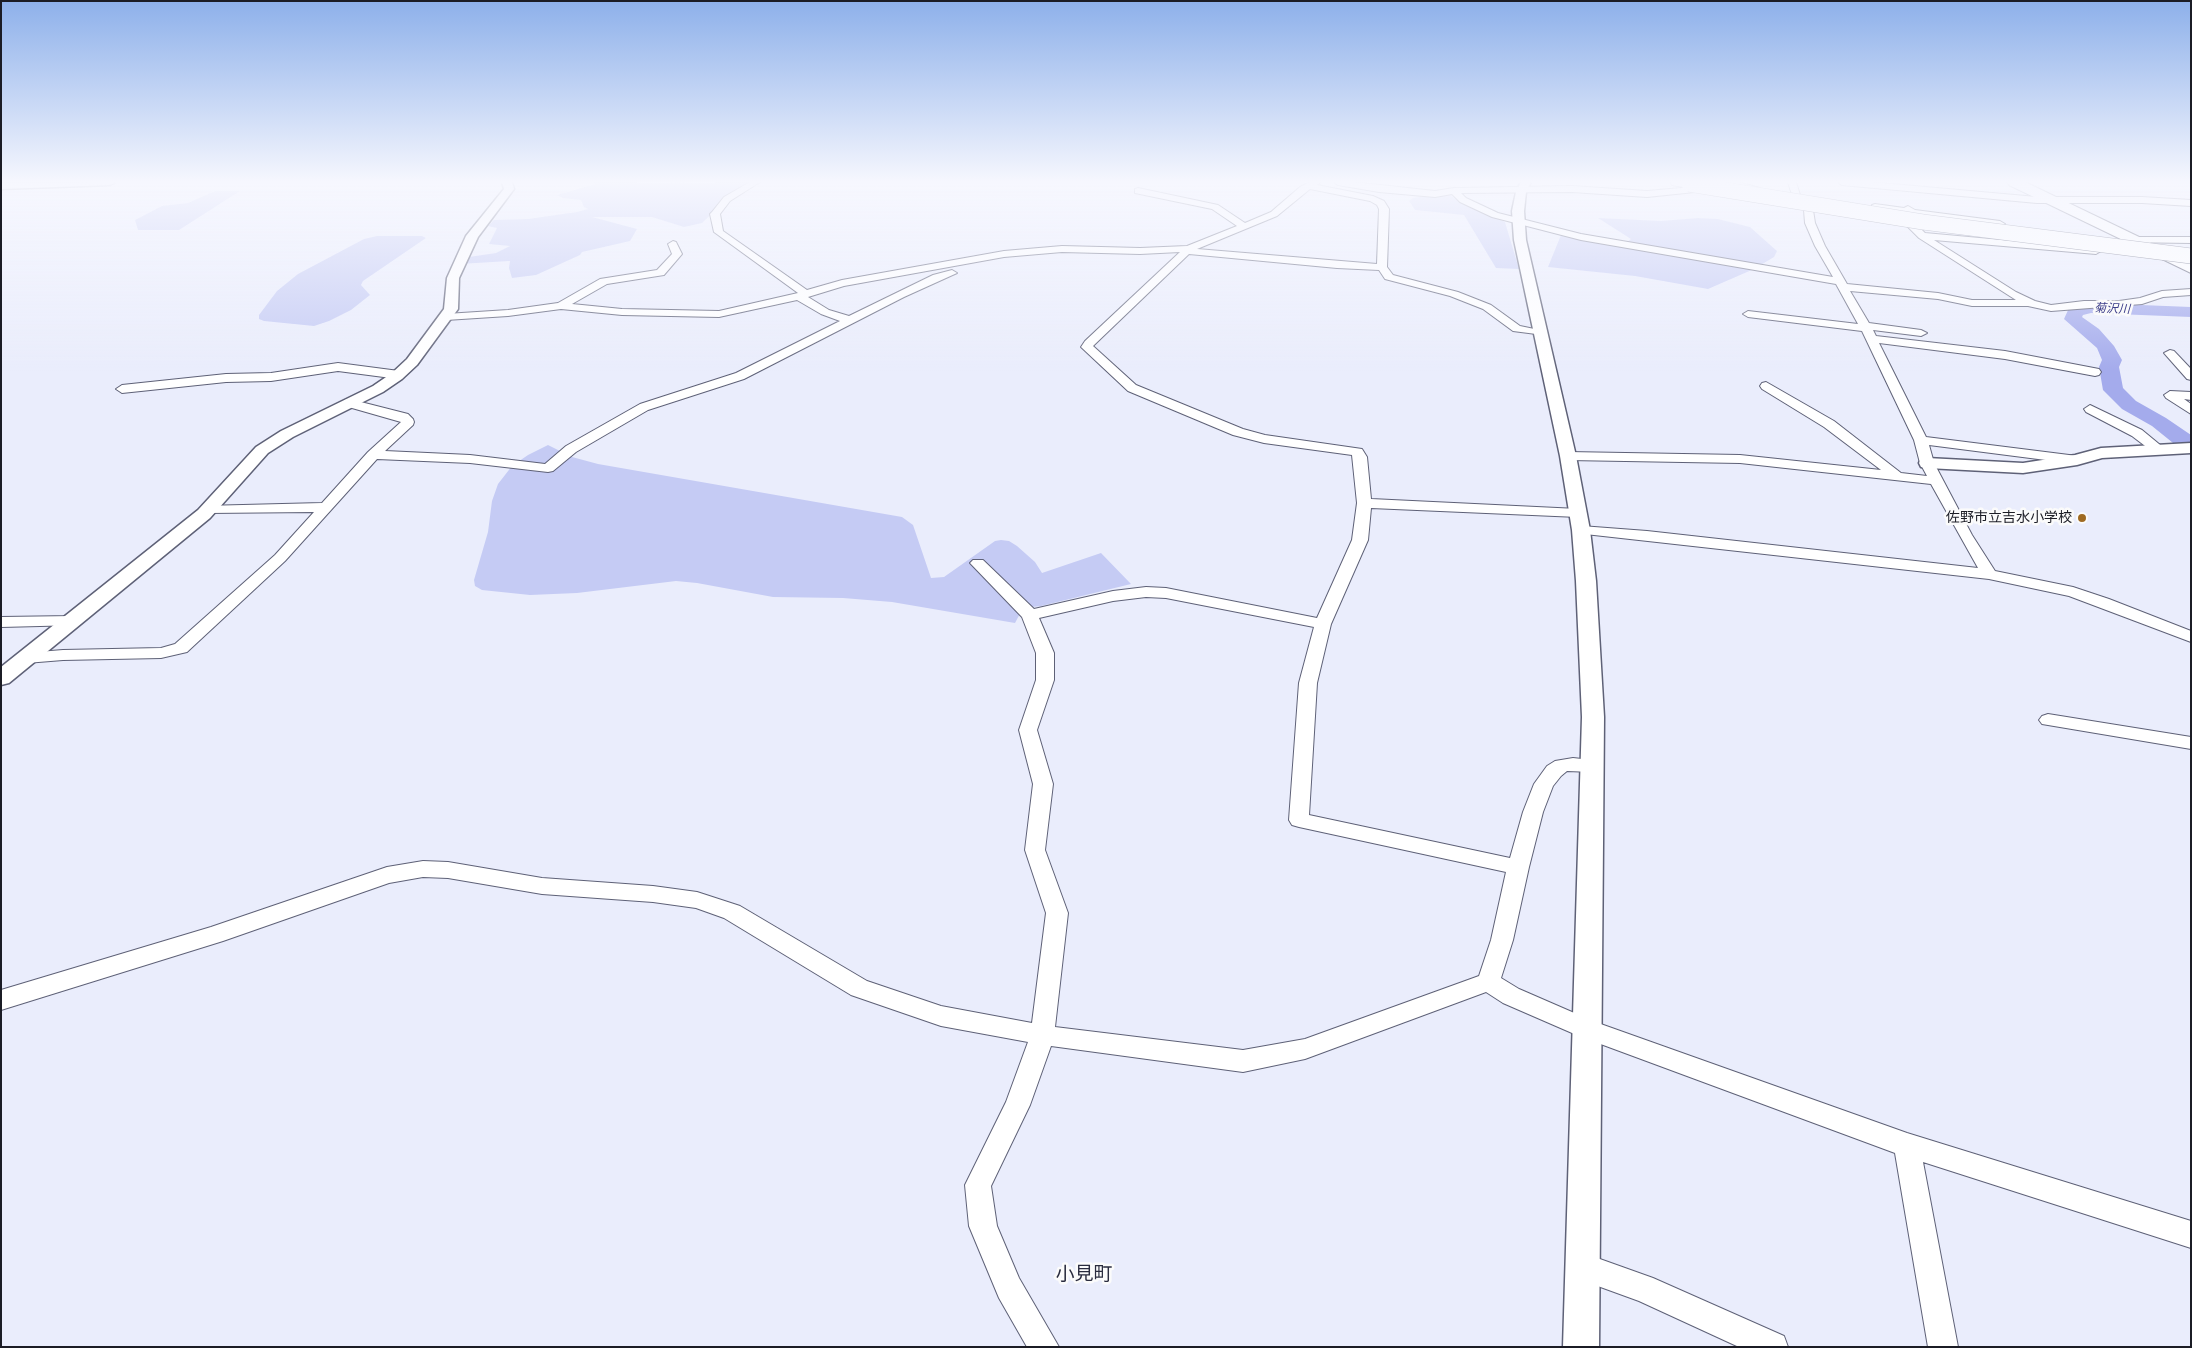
<!DOCTYPE html>
<html>
<head>
<meta charset="utf-8">
<style>
  body { margin:0 }
  #map { position:relative; width:2192px; height:1348px; overflow:hidden; background:#eaedfc; font-family:Lora,serif }
  canvas { display:block }
  .frame { position:absolute; inset:0; border:2px solid #1b1c25; pointer-events:none }
</style>
</head>
<body>
<div id="map">
<canvas width="2192" height="1348"></canvas>
<div class="frame"></div>
</div>
<script>
const g = document.querySelector('canvas').getContext('2d');
g.lineJoin = 'round';
function paint(path, color) { g.fillStyle = color; g.fill(path, 'evenodd'); }
const shape = rows => new Path2D(rows.map(r => 'M' + r).join(''));
function stroke(path, color, width, dash) { g.strokeStyle = color; g.lineWidth = width; g.lineCap = dash ? 'butt' : 'round'; g.setLineDash(dash || []); g.stroke(path); }
function label(font, color, halo, rows, align = 'center') {
  g.font = font + ' Lora,"Noto Sans JP",serif'; g.lineWidth = 5; g.setLineDash([]); g.textBaseline = 'middle'; g.strokeStyle = halo; g.fillStyle = color; for (const [text, x, y, turn = 0] of rows) {
    g.save(); g.translate(x, y); g.rotate((+turn || 0) * Math.PI / 180); g.textAlign = isNaN(turn) ? turn : align; if (halo) g.strokeText(text, 0, 0); g.fillText(text, 0, 0); g.restore();
  }
}
const green = shape([
  [594,182,677,183,756,182,727,199,702,223,684,227,652,217,592,217,637,229,630,241,582,252,580,255,536,275,512,278,509,268,510,261,459,264,462,258,496,253,510,246,489,244,497,228,488,226,494,220,528,219,577,212,588,209,584,207,581,200,563,198,557,195,595,184],
  [215,191,240,191,179,230,138,230,135,220,162,206,188,203],
  [1447,193,1463,204,1505,222,1519,269,1496,268,1464,215,1415,210,1409,201,1413,198],
  [1598,218,1661,221,1698,218,1718,219,1750,227,1777,251,1774,257,1754,269,1708,289,1635,276,1548,267,1561,235,1623,245,1631,239],
  [377,236,422,236,426,238,363,281,361,285,370,295,351,310,329,321,314,326,264,321,259,319,259,315,277,291,298,274,364,239],
  [548,445,572,457,598,464,902,517,913,525,931,578,944,577,995,541,1001,540,1009,541,1017,546,1035,562,1042,573,1101,553,1131,584,1041,606,1023,608,1015,623,892,602,843,598,773,597,697,583,676,581,577,593,530,595,482,590,475,586,474,580,488,532,492,501,498,484,512,466,528,455]
]);
const river = shape([
  [2091,303,2191,307,2191,317,2091,313,2083,315,2082,317,2099,329,2114,346,2122,360,2119,367,2123,388,2136,401,2166,418,2191,435,2191,453,2183,451,2152,426,2122,409,2103,390,2099,367,2102,360,2097,348,2064,319,2069,308,2091,303]
]);
const minor = shape([
  [750,182,760,182,730,201,720,214,723,231,807,290,842,280,1004,251,1062,246,1140,248,1187,246,1237,226,1212,209,1135,193,1135,189,1138,188,1218,205,1245,223,1271,212,1300,187,1310,182,1320,182,1317,185,1373,196,1384,201,1389,209,1387,267,1393,275,1458,292,1491,305,1520,326,1544,331,1546,333,1544,335,1513,331,1483,309,1450,296,1385,279,1379,270,1337,268,1189,254,1093,346,1136,385,1243,429,1265,435,1362,449,1367,457,1371,499,1578,509,1583,510,1585,513,1583,516,1578,517,1371,508,1368,540,1331,624,1317,683,1309,815,1510,858,1523,812,1534,784,1547,766,1555,761,1573,758,1600,761,1603,766,1600,771,1593,772,1567,771,1561,776,1553,786,1543,812,1529,867,1513,940,1501,978,1519,989,1595,1022,1907,1133,2191,1221,2191,1248,1923,1162,1958,1347,1928,1347,1895,1153,1579,1036,1503,1003,1486,992,1305,1059,1243,1072,1051,1046,1030,1105,991,1186,997,1226,1019,1278,1059,1347,1027,1347,999,1298,969,1226,965,1185,1006,1102,1028,1042,941,1026,851,995,724,918,696,908,653,902,542,894,448,878,423,877,389,883,223,941,1,1010,1,990,211,927,387,867,423,861,448,862,542,878,653,886,697,892,740,906,867,981,941,1006,1032,1023,1046,913,1025,850,1033,784,1019,730,1036,680,1036,653,1022,617,970,563,973,560,983,560,1034,609,1113,591,1146,587,1166,588,1317,618,1352,540,1357,503,1352,455,1264,443,1233,435,1128,391,1081,347,1085,341,1180,252,1140,254,1062,252,1004,257,844,286,808,297,829,310,849,316,933,275,952,270,957,273,904,297,744,379,648,410,576,452,553,471,548,472,470,463,377,459,285,561,187,652,161,658,63,660,26,663,20,662,17,658,20,654,26,653,63,650,161,648,175,644,275,555,314,512,208,513,203,512,201,509,203,506,322,503,368,452,401,422,345,406,343,403,345,400,349,399,408,414,413,419,414,422,413,425,385,451,470,455,545,464,566,446,640,404,736,373,840,321,821,314,797,300,719,317,622,315,561,309,508,316,446,320,441,317,446,314,508,310,558,303,600,279,657,270,672,254,668,244,673,241,676,242,682,254,664,275,607,284,572,304,622,309,719,311,798,293,714,232,710,214,712,212,724,197,750,182],
  [1310,189,1370,201,1377,205,1379,209,1377,264,1197,249,1277,216,1310,189],
  [1146,597,1166,598,1314,627,1299,683,1289,820,1292,825,1299,827,1506,872,1491,940,1479,976,1305,1039,1243,1050,1055,1027,1068,913,1045,850,1053,784,1037,730,1054,680,1054,653,1039,618,1113,601,1146,597],
  [1334,182,1353,182,1435,191,1454,188,1572,186,1647,191,1693,187,1698,182,1707,182,1695,192,1647,197,1572,192,1461,193,1466,198,1498,213,1581,234,1833,277,1815,246,1805,223,1804,210,1792,195,1788,182,1796,182,1800,195,1813,210,1815,223,1825,246,1847,284,1938,293,1972,300,2016,300,1919,238,1905,224,1907,214,1872,209,1872,205,1875,204,1904,208,1908,206,1915,210,2000,221,2005,224,2000,227,1916,215,1915,223,1925,233,2099,249,2101,251,2096,254,1934,240,2016,292,2035,301,2051,305,2084,301,2119,301,2140,298,2162,291,2191,289,2191,295,2163,297,2142,304,2051,311,2028,306,1972,306,1938,299,1850,291,1869,323,1921,330,1927,333,1921,336,1873,330,1876,336,2005,351,2099,369,2101,372,2099,375,2095,376,2005,359,1879,343,1926,437,2077,456,2084,460,2077,464,1929,445,1934,463,1972,535,1995,571,2073,587,2109,599,2191,631,2191,642,2069,596,1989,579,1576,533,1574,530,1576,527,1581,526,1647,531,1978,568,1931,484,1740,463,1568,460,1561,456,1568,452,1740,455,1881,470,1824,427,1762,389,1760,386,1762,383,1766,382,1834,421,1901,473,1927,476,1920,463,1914,440,1862,331,1748,317,1743,314,1748,311,1858,324,1836,284,1581,240,1492,217,1460,202,1452,194,1435,197,1379,192,1338,185,1334,182],
  [1720,182,1738,182,1760,188,1756,191,1720,182],
  [1838,182,1870,182,2037,197,2142,197,2191,200,2191,206,2142,203,2037,203,1842,185,1838,182],
  [2123,237,2191,237,2191,243,2120,242,2118,240,2123,237],
  [2170,350,2174,351,2191,369,2191,380,2187,379,2164,353,2170,350],
  [338,363,399,371,405,375,399,379,338,371,271,381,226,382,122,393,116,389,122,385,226,374,271,373,338,363],
  [2170,391,2191,392,2191,400,2184,399,2191,404,2191,414,2166,398,2164,395,2170,391],
  [2090,405,2142,430,2165,449,2158,453,2153,452,2132,436,2086,412,2084,409,2090,405],
  [73,616,79,617,81,621,79,625,1,627,1,617,73,616],
  [2048,714,2191,737,2191,749,2042,724,2039,720,2042,716,2048,714],
  [1583,1253,1653,1278,1784,1336,1788,1347,1739,1347,1639,1301,1573,1277,1569,1267,1573,1257,1583,1253]
]);
const tertiary = shape([
  [115,182,110,185,1,189,1,183,115,182],
  [502,182,512,182,514,189,478,237,459,278,458,309,417,365,402,379,383,392,293,437,268,453,210,518,9,683,1,685,1,667,198,510,256,447,281,431,373,386,392,373,407,359,444,309,447,278,466,236,504,189,502,182],
  [1521,182,1531,182,1526,192,1524,211,1526,240,1576,456,1590,530,1596,581,1604,717,1599,1347,1563,1347,1582,717,1576,581,1572,530,1560,456,1514,240,1512,211,1516,192,1521,182],
  [2191,443,2191,453,2102,458,2077,465,2023,473,1927,468,1921,467,1919,463,1921,459,1927,458,2023,463,2075,455,2101,448,2191,443]
]);
const primary = shape([
  [2007,182,2025,182,2191,262,2191,273,2009,185,2007,182]
]);
const motorway = shape([
  [1670,182,1694,182,1696,184,1689,188,1672,185,1670,182]
]);
const motorwayBridge = shape([
  [1689,184,1923,222,2191,256]
]);
const markers = [
  [2082,518,5,"#9f6a22"]
];
const farWaternames = [
  ["菊沢川",2112,309,2]
];
const poiNames = [
  ["佐野市立吉水小学校",2072,518]
];
const nearQuarternames = [
  ["小見町",1084,1275]
];
paint(green, '#c5cbf4');
paint(river, '#a4abec');
stroke(minor, '#5e6177', 2);
stroke(tertiary, '#5e6177', 3);
stroke(primary, '#5e6177', 2);
stroke(motorway, '#5e6177', 2);
paint(minor, '#fff');
paint(tertiary, '#fff');
paint(primary, '#fff');
paint(motorway, '#fff');
stroke(motorwayBridge, '#5e6177', 16, []);
stroke(motorwayBridge, '#fff', 15);
const sky = g.createLinearGradient(0, 0, 0, 371);
sky.addColorStop(0, '#8db0ea');
sky.addColorStop(0.49, '#f6f7fe');
sky.addColorStop(1, '#f6f7fe00');
g.fillStyle = sky;
g.fillRect(0, 0, 2192, 371);
for (const [x, y, r, color] of markers) { const dot = new Path2D(); dot.arc(x, y, r, 0, 2 * Math.PI); g.fillStyle = color; g.fill(dot); stroke(dot, '#fbfbfb', 2); }
label('italic 12px', '#3e3f8a', '#fbfbfb', farWaternames);
label('14px', '#1b1c25', '#fbfbfb', poiNames, 'right');
label('19px', '#2a2c3f', '#fbfbfb', nearQuarternames);
</script>
</body>
</html>
